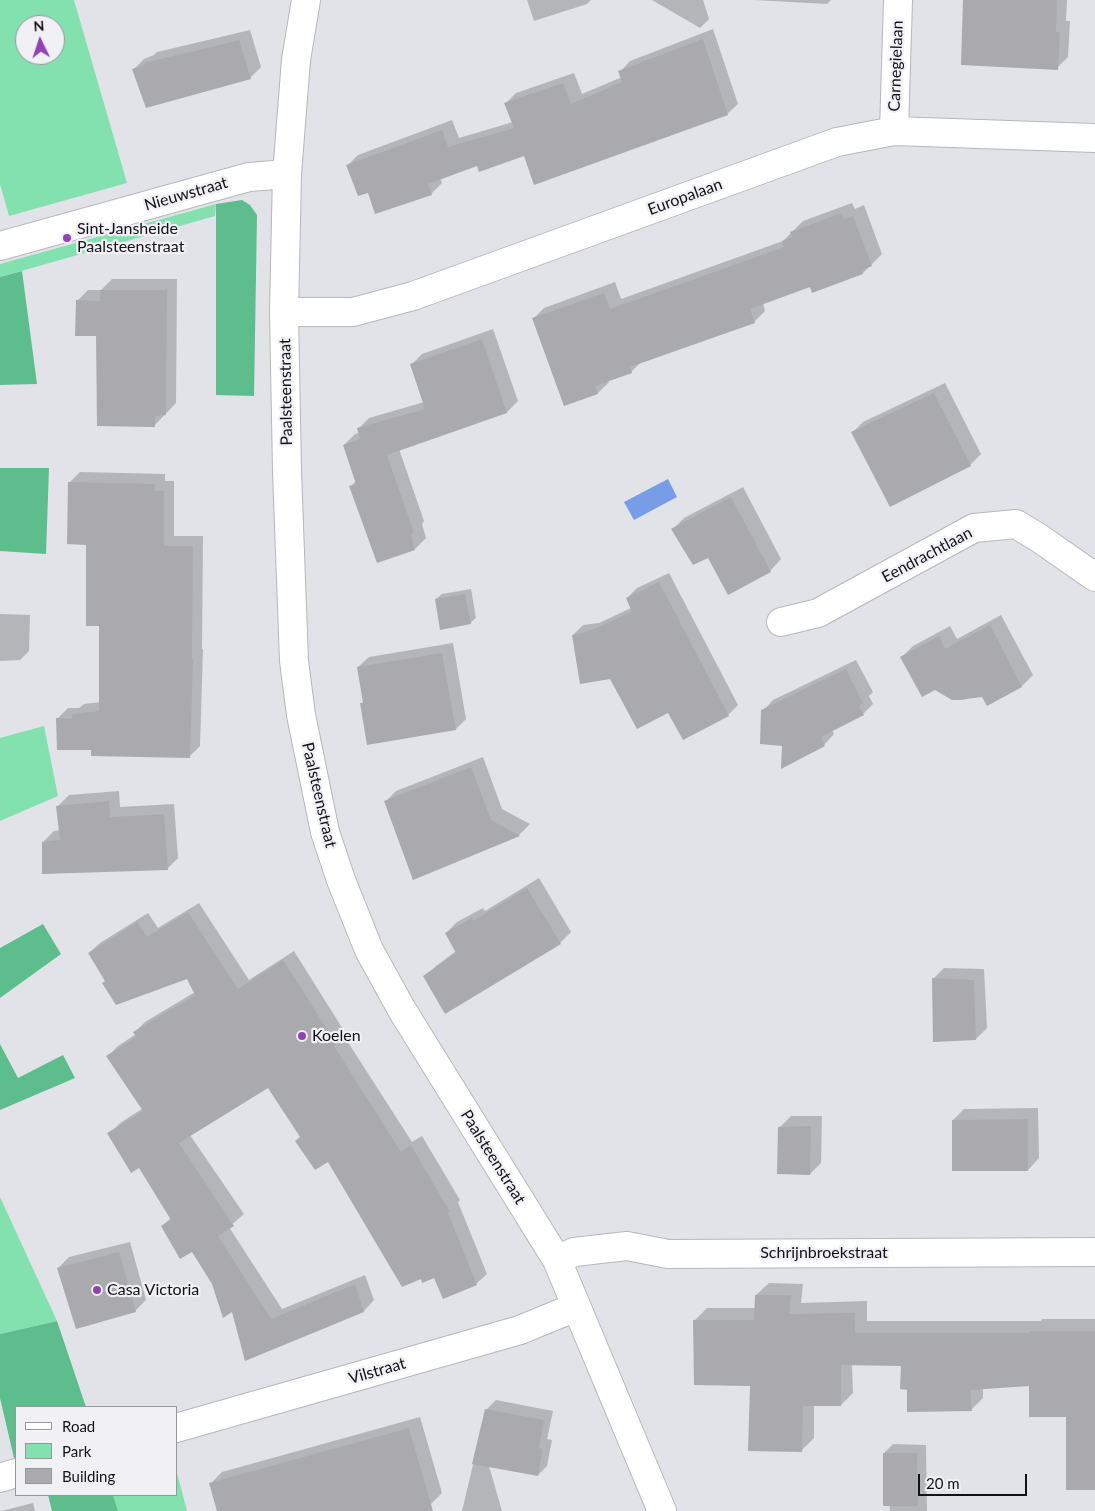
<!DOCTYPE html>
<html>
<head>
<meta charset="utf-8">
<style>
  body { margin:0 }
  #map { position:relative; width:1095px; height:1511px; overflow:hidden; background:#e2e3e8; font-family:Lato,sans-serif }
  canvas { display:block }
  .legend { position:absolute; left:15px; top:1406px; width:162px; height:90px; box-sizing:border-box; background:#f0f0f5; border:1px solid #98989b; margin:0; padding:6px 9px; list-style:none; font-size:15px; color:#131315 }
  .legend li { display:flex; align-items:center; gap:10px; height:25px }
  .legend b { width:25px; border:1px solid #98989b }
  .north { position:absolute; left:15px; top:15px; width:50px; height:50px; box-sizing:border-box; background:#f0f0f5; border:1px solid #98989b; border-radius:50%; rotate:356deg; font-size:14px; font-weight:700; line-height:20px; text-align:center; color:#131315 }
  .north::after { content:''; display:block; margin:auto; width:18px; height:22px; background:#9143b3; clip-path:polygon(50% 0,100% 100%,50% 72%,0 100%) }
  .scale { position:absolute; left:918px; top:1474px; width:109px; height:22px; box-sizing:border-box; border:2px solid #131315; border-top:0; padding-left:6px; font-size:15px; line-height:18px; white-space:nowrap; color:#131315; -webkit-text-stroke:4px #f0f0f5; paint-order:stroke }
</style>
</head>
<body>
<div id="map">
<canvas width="1095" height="1511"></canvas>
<ul class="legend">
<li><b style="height:6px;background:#fff"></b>Road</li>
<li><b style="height:14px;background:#83e0af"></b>Park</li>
<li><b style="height:14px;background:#a9a9ae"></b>Building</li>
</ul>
<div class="north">N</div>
<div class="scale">20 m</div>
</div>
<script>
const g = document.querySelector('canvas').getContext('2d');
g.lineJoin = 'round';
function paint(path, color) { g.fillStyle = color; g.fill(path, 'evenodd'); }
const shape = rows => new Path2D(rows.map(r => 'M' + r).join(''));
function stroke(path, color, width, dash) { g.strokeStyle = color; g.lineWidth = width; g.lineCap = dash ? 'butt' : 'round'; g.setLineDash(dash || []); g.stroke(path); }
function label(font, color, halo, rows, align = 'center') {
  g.font = font + ' Lato,sans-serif'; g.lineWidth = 4.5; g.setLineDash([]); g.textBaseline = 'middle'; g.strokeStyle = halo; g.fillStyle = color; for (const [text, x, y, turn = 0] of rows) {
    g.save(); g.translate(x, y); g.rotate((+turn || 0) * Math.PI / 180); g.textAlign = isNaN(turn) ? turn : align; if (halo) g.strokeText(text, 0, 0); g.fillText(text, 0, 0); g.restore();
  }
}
const green = shape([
  [0,0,74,0,127,183,9,216,0,184],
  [25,25,55,25,55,55,25,55],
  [216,204,215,216,0,277,0,264],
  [44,726,58,796,0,821,0,738],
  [0,1197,57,1321,0,1334],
  [176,1469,187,1511,118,1511,113,1495,176,1495]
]);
const forest = shape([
  [242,200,250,205,257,215,254,396,216,395,216,204],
  [22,271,37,384,0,385,0,277],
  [0,468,49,468,46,554,0,551],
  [43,924,61,954,0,998,0,948],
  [0,1044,18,1078,63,1055,75,1078,0,1110],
  [57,1321,86,1407,16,1407,16,1458,14,1458,0,1398,0,1334],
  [48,1495,113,1495,118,1511,52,1511]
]);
const water = shape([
  [668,479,677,497,634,520,624,502]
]);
const shadow = shape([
  [527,0,591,0,587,4,534,21],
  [652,0,703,0,709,19,700,28],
  [754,0,831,0,827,4],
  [964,0,1067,0,1066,21,1070,21,1068,57,1057,68],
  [713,29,738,104,727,114,478,165,440,178,442,183,431,194,368,191,348,165,358,155,452,120,459,138,513,122,506,103,516,93,574,73,582,94,622,77,620,72,630,61],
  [250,30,261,67,250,78,133,70,144,59,154,55,157,52],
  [852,203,855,209,864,205,882,254,863,273,811,286,763,303,765,311,754,322,642,361,631,372,608,380,609,382,598,393,564,405,533,319,544,308,615,282,621,299,783,241,803,221],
  [112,279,177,279,176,403,155,425,77,301,88,290,101,290],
  [493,329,518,401,507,412,399,449,424,521,422,524,426,538,415,549,351,486,356,481,344,445,355,434,359,433,358,429,369,418,424,402,411,365,422,354],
  [945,383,981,454,970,465,852,433,863,422],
  [80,472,165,474,165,481,174,481,174,536,203,536,202,649,203,649,200,746,189,757,92,748,57,719,68,708,79,708,84,704,101,702,101,625,88,543,69,483],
  [743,487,781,559,770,571,708,556,673,529,684,518],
  [669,573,738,705,728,715,668,711,610,677,573,635,583,625,599,623,631,608,627,598,637,588],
  [471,589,476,618,470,623,436,599,442,594],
  [0,614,30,615,29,651,20,660,0,661],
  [1001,615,1033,675,1022,686,987,705,982,695,962,700,952,698,935,689,902,657,913,646,950,626,957,639],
  [453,643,466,719,456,729,361,704,364,701,358,667,369,657],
  [856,660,873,692,869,696,873,704,863,714,832,730,834,734,824,745,784,744,763,711,773,700],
  [483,757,502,809,530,824,519,835,414,878,385,802,396,791],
  [119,791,120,807,174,804,178,858,167,869,43,842,54,831,60,830,58,806,69,795],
  [539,878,571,932,560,943,425,977,436,966,456,951,446,933,457,922,483,908,485,911],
  [199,903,249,980,294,951,346,1034,344,1036,412,1142,422,1136,460,1200,458,1202,487,1274,476,1284,435,1276,328,1160,302,1137,268,1086,190,1135,244,1214,229,1227,282,1309,365,1275,374,1300,364,1311,246,1359,233,1310,213,1284,192,1251,162,1226,171,1218,139,1166,109,1134,120,1123,142,1109,108,1056,118,1046,136,1034,135,1032,145,1022,195,992,188,978,106,980,89,953,100,943,148,913,158,928],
  [944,968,984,969,987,1028,976,1039,933,979],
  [1038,1108,1039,1158,1028,1170,953,1120,964,1109],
  [791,1116,822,1116,821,1163,810,1174,780,1127],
  [130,1242,146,1300,135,1311,58,1268,69,1257],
  [769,1283,803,1284,801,1303,867,1301,867,1321,1041,1321,1042,1319,1095,1319,1095,1489,1067,1415,1031,1384,983,1388,983,1398,971,1410,908,1389,902,1365,852,1364,853,1393,841,1405,814,1405,814,1438,802,1450,751,1385,695,1320,707,1308,756,1308,756,1295],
  [496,1400,553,1411,547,1439,552,1440,547,1466,538,1475,489,1466,502,1511,462,1511,486,1410],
  [420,1417,442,1493,431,1504,407,1511,218,1511,211,1483,222,1472],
  [893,1444,926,1445,927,1511,890,1511,884,1453],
  [33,1503,35,1511,1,1511]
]);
const building = shape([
  [963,0,1057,0,1056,32,1060,32,1058,70,961,65],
  [703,39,728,115,534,185,524,156,479,172,477,166,428,184,432,195,375,214,368,193,358,196,346,165,442,130,448,147,514,128,504,103,563,83,571,104,622,82,618,71],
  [239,40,251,79,146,108,132,69,145,65,144,63],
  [841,213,844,219,853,216,872,266,862,270,863,274,812,293,810,287,750,309,755,323,630,367,632,373,595,386,598,394,564,406,532,318,604,293,610,309,784,247,782,241,792,237,790,232],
  [100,290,167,290,166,415,155,416,155,427,97,426,96,336,75,336,76,300,100,301],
  [482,339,507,413,387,455,414,533,411,535,415,550,377,563,349,486,356,484,343,445,360,439,357,428,425,409,410,364],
  [934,393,971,466,890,507,851,432],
  [68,482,155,484,155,491,164,491,164,546,193,546,192,659,193,659,190,758,91,756,91,750,57,750,56,718,72,719,72,714,99,711,99,626,86,626,86,545,67,544],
  [731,497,771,572,728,595,708,558,693,565,671,529],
  [659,582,729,716,683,740,668,713,637,729,610,679,580,684,572,635,587,632,632,612,626,598],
  [465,594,471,624,440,630,435,599],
  [990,625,1022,687,987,706,982,697,958,700,952,700,935,690,922,697,900,657,939,636,945,649],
  [442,653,456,730,367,745,360,703,363,703,357,667],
  [846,669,863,703,859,706,864,715,821,737,825,746,781,769,782,746,760,744,761,710],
  [471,767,491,820,520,836,413,880,384,801],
  [109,801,110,817,164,814,168,870,42,874,42,842,60,840,56,806],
  [527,888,561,944,445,1014,423,976,456,953,445,933,472,918,473,921],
  [188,912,238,989,283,960,337,1045,334,1046,401,1152,411,1145,450,1212,448,1213,477,1285,443,1299,434,1278,422,1283,421,1279,402,1287,328,1162,315,1170,295,1141,300,1137,268,1088,179,1143,234,1226,218,1236,271,1319,355,1284,364,1312,245,1361,232,1312,223,1318,212,1284,192,1252,180,1259,161,1226,171,1220,139,1168,131,1173,107,1133,143,1111,106,1056,136,1037,133,1032,195,995,187,979,116,1005,102,983,105,981,88,953,137,922,147,937],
  [932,978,974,980,976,1040,933,1042],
  [1028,1119,1028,1171,952,1171,952,1120],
  [811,1126,810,1175,777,1174,778,1127],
  [119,1252,136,1312,76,1329,57,1268],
  [755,1295,791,1295,789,1314,855,1313,855,1333,1029,1333,1029,1331,1095,1331,1095,1490,1066,1490,1066,1417,1029,1417,1029,1386,970,1390,972,1411,907,1412,907,1390,900,1389,901,1366,841,1365,841,1406,803,1406,802,1452,748,1451,750,1386,694,1385,693,1320,754,1320],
  [485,1409,544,1420,539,1448,543,1449,538,1476,472,1464],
  [409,1428,433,1511,217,1511,209,1483],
  [883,1453,917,1453,918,1506,883,1506]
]);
const street = shape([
  [306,0,296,60,287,174,284,312,287,471,294,661,301,715,325,832,341,880,369,950,402,1010,557,1260,662,1511],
  [894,131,898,0],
  [0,246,249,177,287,174],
  [284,312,353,312,413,296,837,142,894,131,1095,138],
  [781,622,818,613,974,528,1016,524,1039,538,1095,577],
  [557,1260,574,1252,627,1246,668,1254,1095,1252],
  [176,1428,520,1330,576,1307],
  [0,1478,16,1473]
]);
const markers = [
  [67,238,5,"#9143b3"],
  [302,1036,5,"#9143b3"],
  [97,1290,5,"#9143b3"]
];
const streetNames = [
  ["Carnegielaan",896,66,-88],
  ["Nieuwstraat",186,194,-16],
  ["Europalaan",685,197,-20],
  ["Paalsteenstraat",286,392,-91],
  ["Eendrachtlaan",927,555,-28],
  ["Paalsteenstraat",319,795,77],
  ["Paalsteenstraat",493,1157,58],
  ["Schrijnbroekstraat",824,1253],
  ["Vilstraat",377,1371,-16]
];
const poiNames = [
  ["Sint-Jansheide",77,229],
  ["Paalsteenstraat",77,247],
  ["Koelen",312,1036],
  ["Casa Victoria",107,1290]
];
paint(green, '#83e0af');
paint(forest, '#5ebd8d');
paint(water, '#769de5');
paint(shadow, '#0003');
paint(building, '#a9a9ae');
stroke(street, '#b6b7bb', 30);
stroke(street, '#fff', 28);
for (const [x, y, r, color] of markers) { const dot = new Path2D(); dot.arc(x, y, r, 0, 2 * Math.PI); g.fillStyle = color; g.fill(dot); stroke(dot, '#f0f0f5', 2); }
label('16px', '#131315', '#f0f0f5', streetNames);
label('16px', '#131315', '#f0f0f5', poiNames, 'left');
</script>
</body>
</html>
